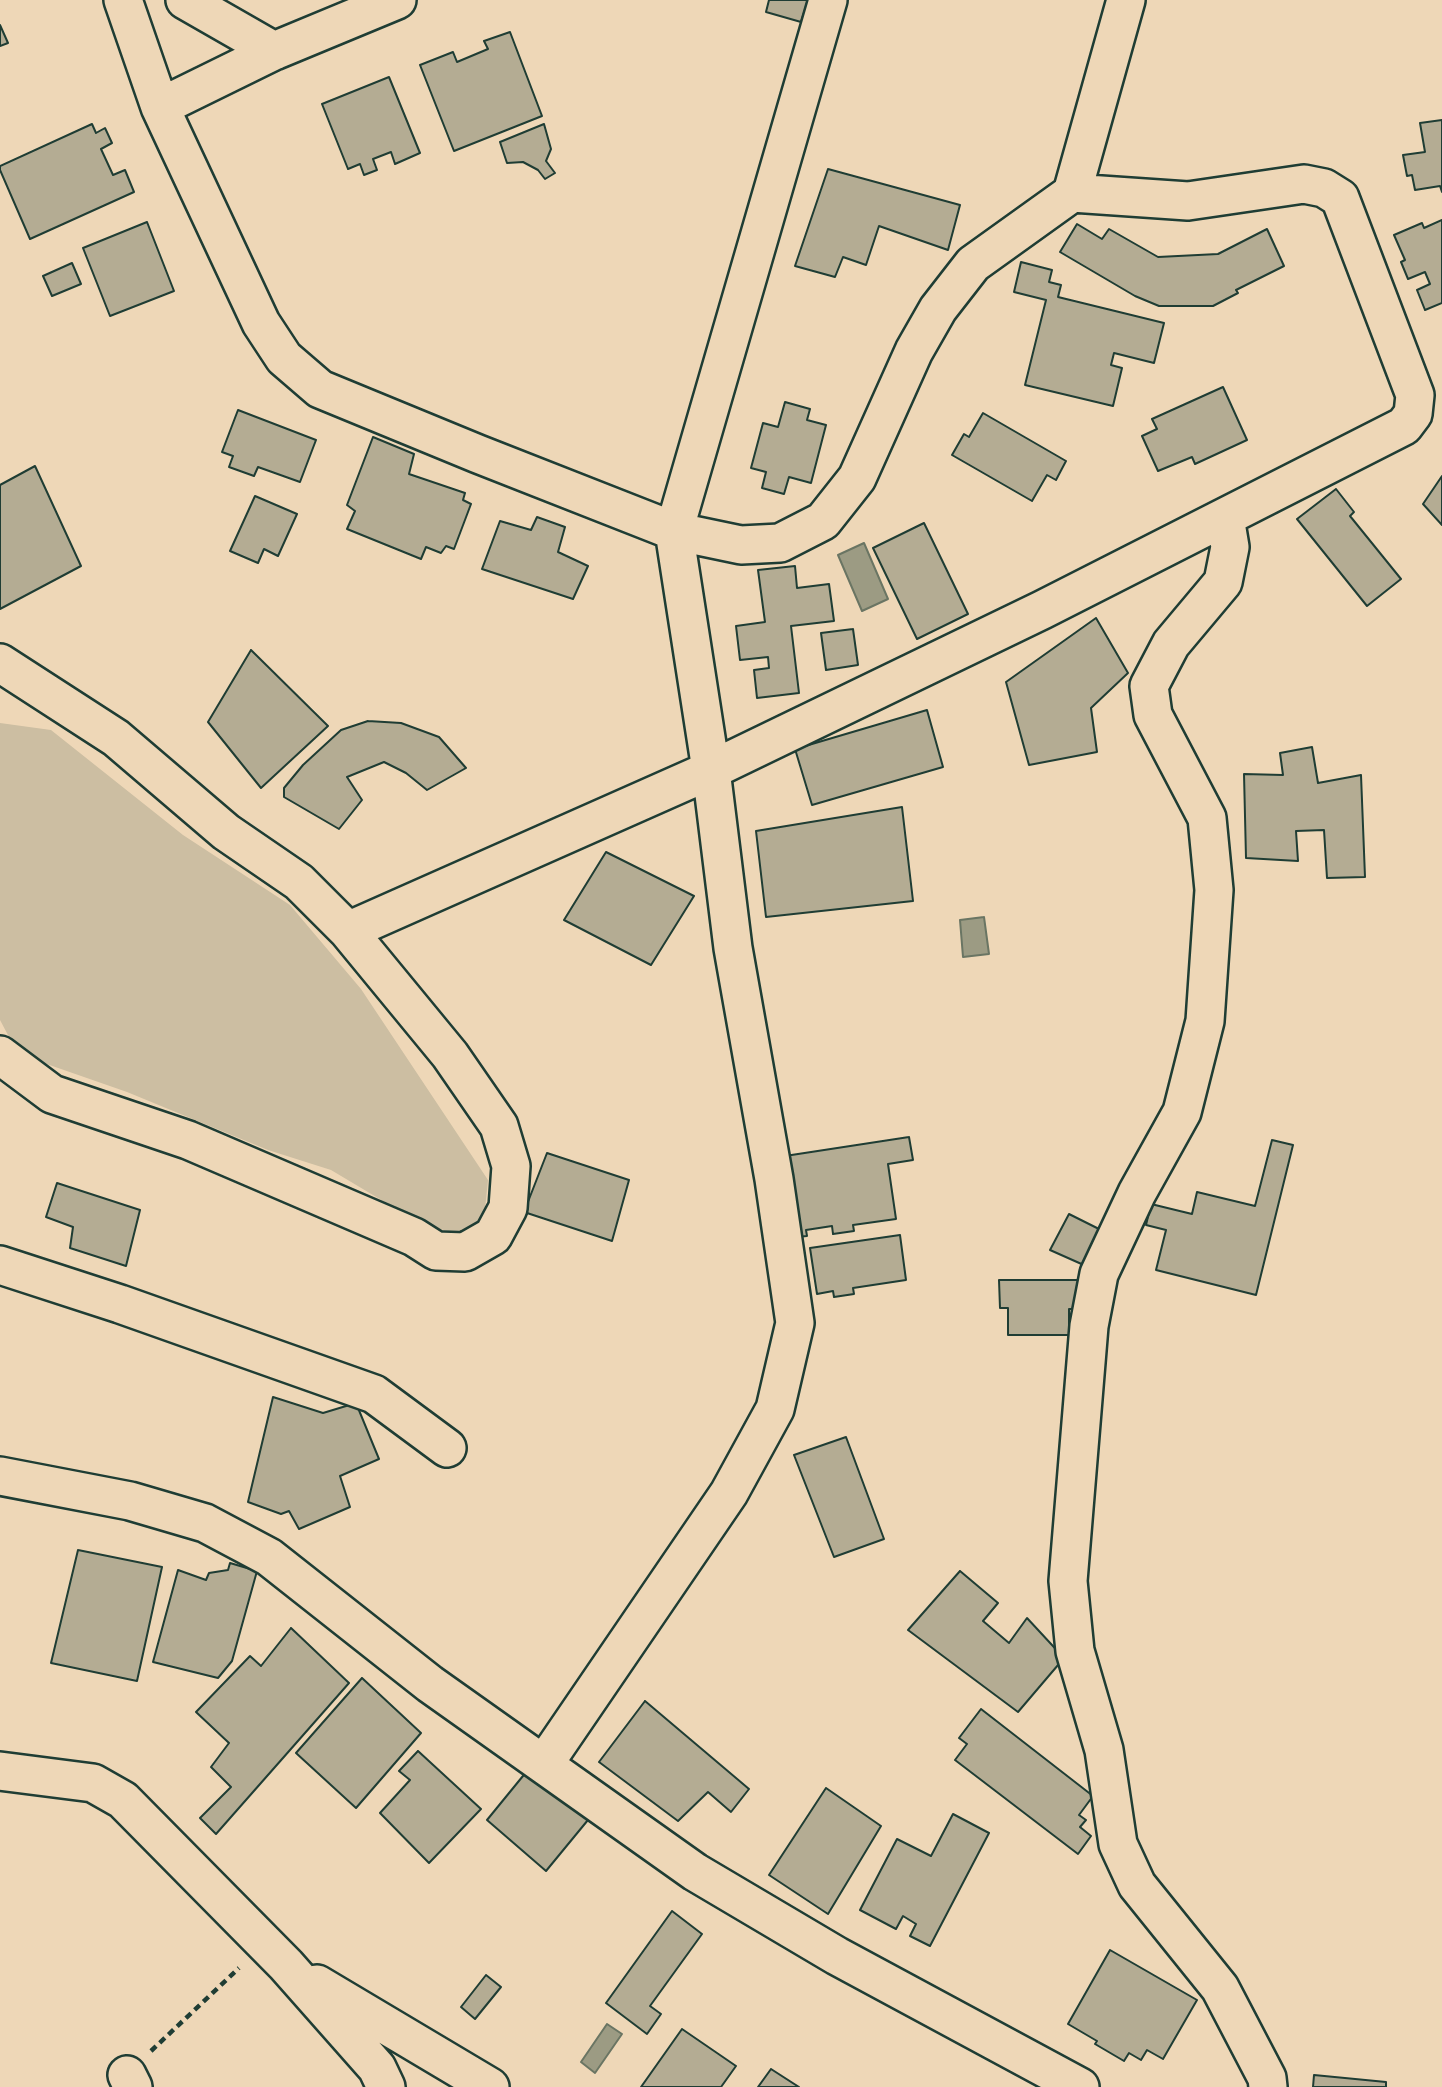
<!DOCTYPE html>
<html>
<head>
<meta charset="utf-8">
<style>
  body { margin:0 }
  canvas { display:block; background:#eed7b7 }
</style>
</head>
<body>
<canvas width="1442" height="2087"></canvas>
<script>
const g = document.querySelector('canvas').getContext('2d');
g.lineJoin = 'round';
function paint(path, color) { g.fillStyle = color; g.fill(path, 'evenodd'); }
const shape = rows => new Path2D(rows.map(r => 'M' + r).join(''));
function stroke(path, color, width, dash) { g.strokeStyle = color; g.lineWidth = width; g.lineCap = dash ? 'butt' : 'round'; g.setLineDash(dash || []); g.stroke(path); }
const green = shape([
  [0,723,51,730,183,835,290,905,361,989,488,1180,484,1219,458,1233,425,1226,331,1170,268,1150,127,1092,18,1054,0,1020]
]);
const water = shape([
  [864,543,888,599,862,611,838,555,864,543],
  [984,917,989,954,963,957,960,920,984,917],
  [607,2024,622,2034,595,2073,581,2062,607,2024]
]);
const building = shape([
  [769,0,808,0,801,22,766,12,769,0],
  [0,25,8,43,0,46,0,25],
  [510,32,542,116,454,151,420,65,453,52,457,62,488,49,484,41,510,32],
  [389,77,420,153,395,164,391,152,373,159,377,170,364,175,360,164,348,169,322,104,389,77],
  [1442,120,1442,192,1440,186,1415,190,1412,175,1407,176,1403,155,1425,152,1420,123,1442,120],
  [92,124,96,133,105,128,112,143,101,149,113,175,125,170,134,192,30,239,0,170,0,166,92,124],
  [544,124,551,149,546,161,555,173,545,179,538,170,523,162,507,163,500,142,544,124],
  [828,169,960,205,948,250,879,226,866,265,843,257,835,277,795,266,828,169],
  [1442,220,1442,303,1425,310,1417,290,1430,284,1425,272,1408,279,1401,262,1405,260,1394,235,1422,223,1424,228,1442,220],
  [147,222,174,291,110,316,83,248,147,222],
  [1077,224,1102,239,1109,229,1158,257,1218,254,1267,229,1284,266,1236,290,1238,293,1213,306,1159,306,1135,296,1060,252,1077,224],
  [1021,262,1052,270,1049,282,1061,285,1058,297,1164,323,1154,363,1114,353,1111,365,1122,368,1113,406,1025,385,1046,300,1014,292,1021,262],
  [72,263,81,284,52,296,43,276,72,263],
  [1223,387,1247,440,1195,464,1192,457,1158,471,1142,436,1157,429,1152,419,1223,387],
  [785,402,810,409,807,420,826,425,811,483,789,477,784,494,762,488,766,472,751,468,763,423,778,427,785,402],
  [238,410,316,440,300,482,258,467,254,476,229,467,233,456,222,452,238,410],
  [983,413,1066,461,1056,480,1047,475,1032,501,952,455,964,434,969,437,983,413],
  [373,437,414,454,409,474,465,493,463,500,471,504,454,549,446,546,441,553,426,547,421,559,347,529,355,511,347,505,373,437],
  [35,466,81,566,0,609,0,485,35,466],
  [1442,476,1442,525,1423,504,1442,476],
  [1336,489,1354,512,1350,516,1401,579,1367,606,1297,519,1336,489],
  [255,496,297,514,278,556,264,549,258,563,230,551,255,496],
  [537,517,565,527,558,552,588,566,573,599,482,569,500,521,531,530,537,517],
  [924,523,968,614,917,639,873,548,924,523],
  [795,566,797,588,829,584,834,621,791,626,799,693,757,698,754,670,769,668,768,657,740,660,736,626,765,622,758,570,795,566],
  [1096,618,1128,673,1091,708,1097,752,1029,765,1006,682,1096,618],
  [853,629,858,665,826,670,821,633,853,629],
  [251,650,328,726,261,788,208,722,251,650],
  [927,710,943,767,812,805,795,749,927,710],
  [368,721,401,723,439,737,466,768,427,790,406,773,384,762,347,777,362,800,339,829,284,797,284,788,303,765,341,730,368,721],
  [1312,747,1318,783,1361,775,1365,877,1327,878,1324,830,1296,831,1298,861,1246,858,1244,774,1283,775,1280,753,1312,747],
  [902,807,913,901,766,917,756,831,902,807],
  [606,852,694,896,651,965,564,920,606,852],
  [909,1137,913,1160,888,1164,896,1219,853,1225,854,1231,833,1234,832,1226,806,1230,807,1236,797,1237,785,1156,909,1137],
  [1272,1140,1293,1145,1256,1295,1156,1270,1166,1230,1146,1225,1151,1204,1192,1214,1197,1192,1255,1206,1272,1140],
  [547,1153,629,1180,612,1241,524,1212,547,1153],
  [57,1183,140,1210,126,1266,70,1248,73,1227,46,1217,57,1183],
  [1069,1214,1103,1231,1086,1266,1050,1250,1069,1214],
  [900,1235,906,1280,853,1288,854,1294,834,1297,833,1291,817,1294,810,1248,900,1235],
  [999,1280,1079,1280,1079,1309,1069,1309,1069,1335,1008,1335,1008,1308,1000,1308,999,1280],
  [273,1397,323,1413,356,1403,379,1459,340,1476,350,1507,299,1529,289,1511,281,1514,248,1502,273,1397],
  [846,1437,884,1539,834,1557,794,1455,846,1437],
  [78,1550,162,1567,137,1681,51,1663,78,1550],
  [230,1563,257,1571,232,1661,218,1678,153,1662,178,1570,206,1580,209,1573,228,1570,230,1563],
  [960,1571,998,1603,983,1621,1009,1643,1027,1618,1064,1658,1018,1712,908,1630,960,1571],
  [291,1628,349,1683,216,1834,200,1818,231,1787,211,1767,229,1743,196,1712,250,1656,261,1666,291,1628],
  [362,1678,421,1733,356,1808,296,1753,362,1678],
  [645,1701,749,1789,731,1812,708,1792,678,1821,599,1762,645,1701],
  [981,1709,1093,1796,1079,1815,1086,1820,1080,1827,1091,1836,1078,1854,955,1760,967,1744,959,1738,981,1709],
  [418,1751,481,1809,429,1863,380,1813,410,1780,399,1771,418,1751],
  [536,1760,597,1809,546,1871,487,1820,536,1760],
  [826,1788,881,1826,828,1914,769,1875,826,1788],
  [953,1814,989,1833,930,1946,910,1936,916,1924,903,1916,896,1929,860,1910,897,1839,931,1856,953,1814],
  [672,1911,702,1934,650,2006,661,2014,647,2034,606,2003,672,1911],
  [1110,1950,1197,2000,1163,2059,1147,2050,1141,2060,1129,2053,1124,2061,1095,2044,1097,2041,1068,2024,1110,1950],
  [486,1975,501,1987,475,2019,461,2007,486,1975],
  [682,2029,736,2066,721,2087,641,2087,682,2029],
  [771,2069,799,2087,758,2087,771,2069],
  [1314,2075,1386,2082,1386,2087,1313,2087,1314,2075]
]);
const path = shape([
  [151,2051,239,1968]
]);
const minor = shape([
  [123,0,160,107,261,323,284,358,320,389,478,454,674,531,741,545,780,543,823,521,857,478,914,351,938,309,973,264,1072,193,1126,0],
  [185,0,274,51],
  [160,107,274,51,397,0],
  [1225,517,1230,547,1223,582,1171,644,1149,686,1153,715,1207,818,1214,890,1205,1021,1182,1112,1137,1193,1099,1274,1089,1326,1068,1581,1075,1651,1104,1750,1118,1844,1137,1885,1220,1988,1267,2078,1268,2087],
  [0,663,116,738,226,832,299,882,348,931,450,1055,499,1126,511,1166,508,1208,493,1236,465,1252,436,1251,414,1237,188,1140,52,1094,0,1055],
  [348,931,711,770,1042,610,1404,426,1413,414,1415,395,1340,198,1324,188,1304,184,1188,201,1072,193],
  [0,1265,120,1304,374,1394,447,1448],
  [0,1476,130,1501,205,1523,269,1557,430,1684,695,1872,837,1956,1080,2087],
  [544,1764,729,1493,775,1409,795,1323,774,1179,733,948,711,770,674,531,828,0],
  [0,1771,93,1783,123,1800,286,1965,377,2068,386,2087],
  [317,1984,490,2087],
  [127,2075,133,2087]
]);
paint(green, '#ccbea2');
paint(water, '#9c9b83');
stroke(water, '#6a7563', 2);
paint(building, '#b4ac93');
stroke(building, '#1f3d34', 2);
stroke(minor, '#1f3d34', 42);
stroke(path, '#1f3d34', 4.5, [7, 5]);
stroke(minor, '#eed7b7', 37);
</script>
</body>
</html>
